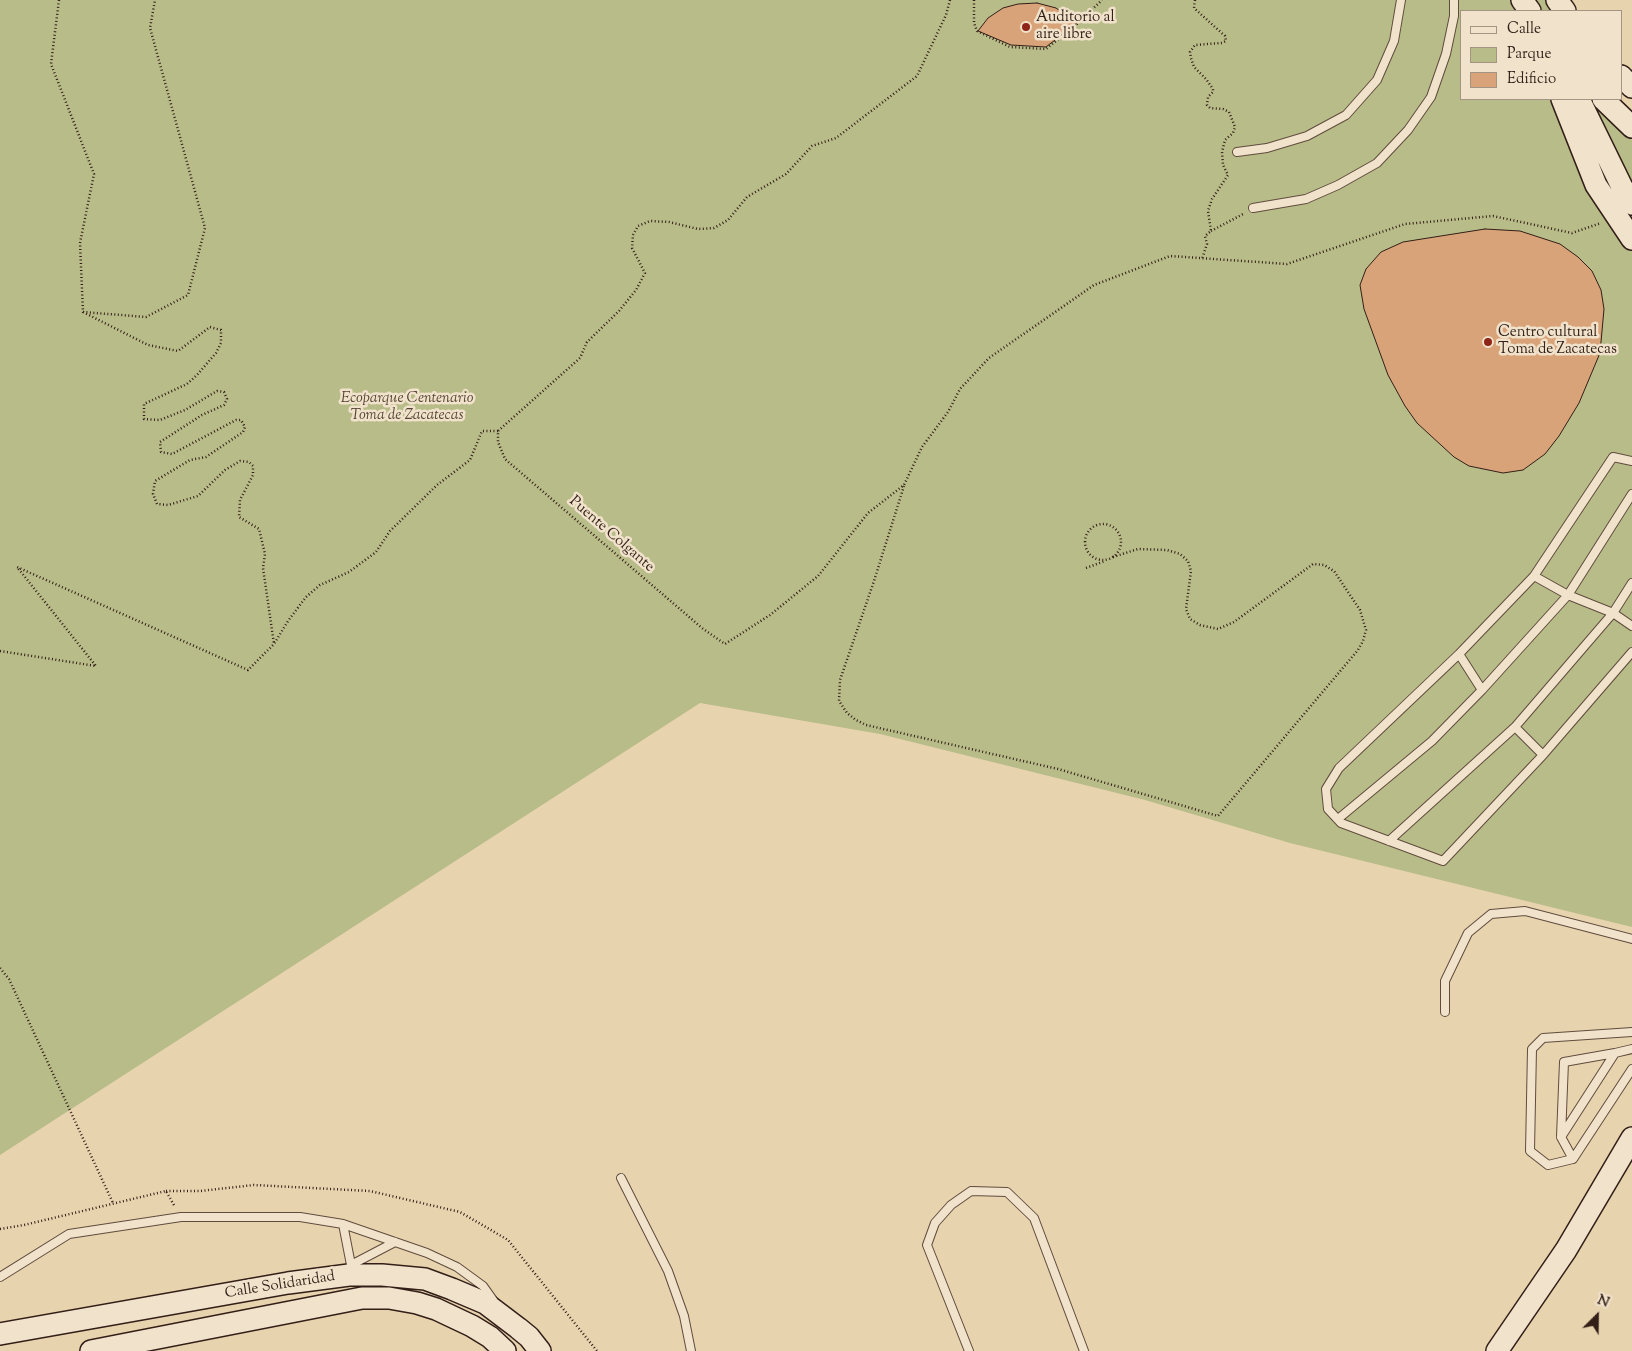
<!DOCTYPE html>
<html>
<head>
<meta charset="utf-8">
<style>
  body { margin:0 }
  #map { position:relative; width:1632px; height:1351px; overflow:hidden; background:#e8d3af; font-family:"Sorts Mill Goudy",serif }
  canvas { display:block }
  .legend { position:absolute; left:1460px; top:10px; width:162px; height:90px; box-sizing:border-box; background:#f0e2cb; border:1px solid #a49483; margin:0; padding:6px 9px; list-style:none; font-size:15px; color:#331f17 }
  .legend li { display:flex; align-items:center; gap:10px; height:25px }
  .legend b { width:25px; border:1px solid #a49483 }
  .north { position:absolute; left:1572px; top:1291px; width:50px; height:50px; -webkit-text-stroke:4px #f0e2cb; paint-order:stroke; rotate:23deg; font-size:14px; font-weight:700; line-height:20px; text-align:center; color:#331f17 }
  .north::after { content:''; display:block; margin:auto; width:18px; height:22px; background:#331f17; clip-path:polygon(50% 0,100% 100%,50% 72%,0 100%) }
</style>
</head>
<body>
<div id="map">
<canvas width="1632" height="1351"></canvas>
<ul class="legend">
<li><b style="height:6px;background:#f0e2cb"></b>Calle</li>
<li><b style="height:14px;background:#b8bc89"></b>Parque</li>
<li><b style="height:14px;background:#d9a379"></b>Edificio</li>
</ul>
<div class="north">N</div>
</div>
<script>
const g = document.querySelector('canvas').getContext('2d');
g.lineJoin = 'round';
function paint(path, color) { g.fillStyle = color; g.fill(path, 'evenodd'); }
const shape = rows => new Path2D(rows.map(r => 'M' + r).join(''));
function stroke(path, color, width, dash) { g.strokeStyle = color; g.lineWidth = width; g.lineCap = dash ? 'butt' : 'round'; g.setLineDash(dash || []); g.stroke(path); }
function label(font, color, halo, rows, align = 'center') {
  g.font = font + ' "Sorts Mill Goudy",serif'; g.lineWidth = 5; g.setLineDash([]); g.textBaseline = 'middle'; g.strokeStyle = halo; g.fillStyle = color; for (const [text, x, y, turn = 0] of rows) {
    g.save(); g.translate(x, y); g.rotate((+turn || 0) * Math.PI / 180); g.textAlign = isNaN(turn) ? turn : align; if (halo) g.strokeText(text, 0, 0); g.fillText(text, 0, 0); g.restore();
  }
}
const green = shape([
  [0,0,1566,0,1560,11,1461,11,1461,99,1592,99,1632,140,1632,927,1290,843,1145,800,880,734,700,703,0,1155]
]);
const building = shape([
  [1037,3,1056,8,1077,23,1046,47,1011,45,978,31,988,18,1003,8,1018,4,1037,3],
  [1485,229,1520,231,1560,244,1578,257,1592,271,1601,290,1604,309,1600,353,1579,403,1559,436,1545,454,1523,470,1503,473,1469,466,1454,457,1417,423,1405,406,1388,375,1364,309,1360,285,1366,269,1381,252,1403,242,1485,229]
]);
const path = shape([
  [59,0,51,64,94,174,80,243,83,312,146,317,188,295,205,228,150,28,155,0],
  [950,0,946,15,917,76,836,138,812,146,786,174,747,197,728,220,714,228,698,229,669,222,650,221,638,226,633,235,632,248,645,273,636,290,619,311,587,342,580,358,498,431,498,442,505,459,702,628,725,644,770,615,818,576,868,513,904,485,922,447,948,412,960,389,989,358,1094,285,1170,256,1287,264,1405,224,1493,216,1572,233,1601,223],
  [974,0,974,23,977,31,1010,47,1046,49,1077,24,1102,0],
  [1195,0,1194,8,1225,36,1226,41,1222,43,1195,45,1190,52,1191,58,1194,67,1206,79,1213,89,1213,92,1208,97,1207,105,1210,108,1223,109,1229,112,1235,127,1233,133,1225,140,1222,152,1223,165,1228,175,1212,199,1208,211,1211,231,1205,236,1207,244,1202,259],
  [1211,231,1245,213],
  [83,312,148,345,178,351,210,327,221,330,221,343,216,353,197,375,187,384,144,404,144,419,160,420,185,410,217,391,224,392,227,399,224,405,202,415,160,442,161,452,172,454,236,420,241,420,245,427,243,432,206,457,190,460,155,481,153,494,157,504,168,505,198,496,225,470,240,461,249,462,253,466,253,475,240,500,239,517,259,529,265,554,263,568,274,644],
  [904,486,874,581,840,680,839,701,847,713,856,720,866,725,1058,769,1218,816,1358,650,1363,641,1366,630,1360,610,1334,571,1324,565,1313,564,1234,622,1218,629,1200,625,1190,619,1186,609,1191,571,1188,561,1180,554,1167,550,1138,549,1113,557],
  '1085 542a18 18 0 1 1 36 0a18 18 0 1 1-36 0Z',
  [1086,568,1105,561],
  [0,651,96,666,17,567,248,670,274,644,288,621,306,597,320,585,349,572,376,552,390,531,437,485,470,460,482,431,498,431],
  [0,968,9,979,113,1203],
  [166,1191,200,1191,254,1185,370,1191,460,1212,508,1240,597,1351],
  [0,1229,24,1225,166,1191,175,1207]
]);
const lane = shape([
  [1237,152,1267,148,1307,136,1346,115,1377,80,1394,41,1401,0],
  [1253,208,1306,199,1338,185,1377,163,1408,130,1431,97,1446,54,1454,16,1454,0],
  [1632,461,1613,457,1534,576,1459,654,1339,768,1326,789,1328,809,1341,823,1443,861,1543,755,1632,652],
  [1534,576,1568,595,1613,613,1632,626],
  [1459,654,1482,690],
  [1515,727,1543,755],
  [1338,819,1432,741,1482,690,1568,595,1632,494],
  [1389,841,1515,727,1613,613,1632,583],
  [1445,1012,1445,981,1468,933,1491,914,1525,911,1632,939],
  [1632,1032,1543,1038,1532,1049,1530,1151,1548,1165,1573,1159,1632,1069],
  [1615,1053,1632,1049],
  [1561,1137,1615,1053,1564,1062,1561,1137,1573,1159],
  [621,1178,668,1271,684,1316,691,1351],
  [343,1224,351,1265,349,1273],
  [351,1265,395,1242],
  [0,1277,69,1234,181,1217,300,1217,343,1224,427,1253,457,1267,483,1286,493,1300],
  [969,1351,927,1245,935,1223,951,1205,971,1191,1007,1192,1034,1218,1084,1351]
]);
const secondary = shape([
  [1522,0,1530,11],
  [1557,0,1565,11],
  [1621,76,1632,87],
  [1562,99,1596,185,1632,239],
  [1579,99,1622,187,1632,204],
  [1603,99,1632,127],
  [0,1334,288,1283,349,1275,382,1275,425,1279,452,1289,485,1303,518,1328,529,1337,540,1351],
  [91,1351,362,1298,389,1298,417,1303,436,1309,472,1326,490,1337,505,1351],
  [1497,1351,1566,1250,1632,1138]
]);
const markers = [
  [1026,27,5,"#8f2418"],
  [1488,342,5,"#8f2418"]
];
const poiNames = [
  ["Auditorio al",1036,18],
  ["aire libre",1036,35],
  ["Centro cultural",1498,333],
  ["Toma de Zacatecas",1498,350]
];
const parkNames = [
  ["Ecoparque Centenario",407,399],
  ["Toma de Zacatecas",407,416]
];
const streetNames = [
  ["Puente Colgante",611,535,41],
  ["Calle Solidaridad",280,1286,-9]
];
paint(green, '#b8bc89');
paint(building, '#d9a379');
stroke(building, '#331f17', 1);
stroke(lane, '#604c3d', 10);
stroke(secondary, '#331f17', 24);
stroke(path, '#331f17', 2.5, [1, 2.5]);
stroke(lane, '#f0e2cb', 8);
stroke(secondary, '#f0e2cb', 21);
for (const [x, y, r, color] of markers) { const dot = new Path2D(); dot.arc(x, y, r, 0, 2 * Math.PI); g.fillStyle = color; g.fill(dot); stroke(dot, '#f0e2cb', 2); }
label('15px', '#331f17', '#f0e2cb', poiNames, 'left');
label('italic 15px', '#544634', '#f0e2cb', parkNames);
label('15px', '#331f17', '#f0e2cb', streetNames);
</script>
</body>
</html>
